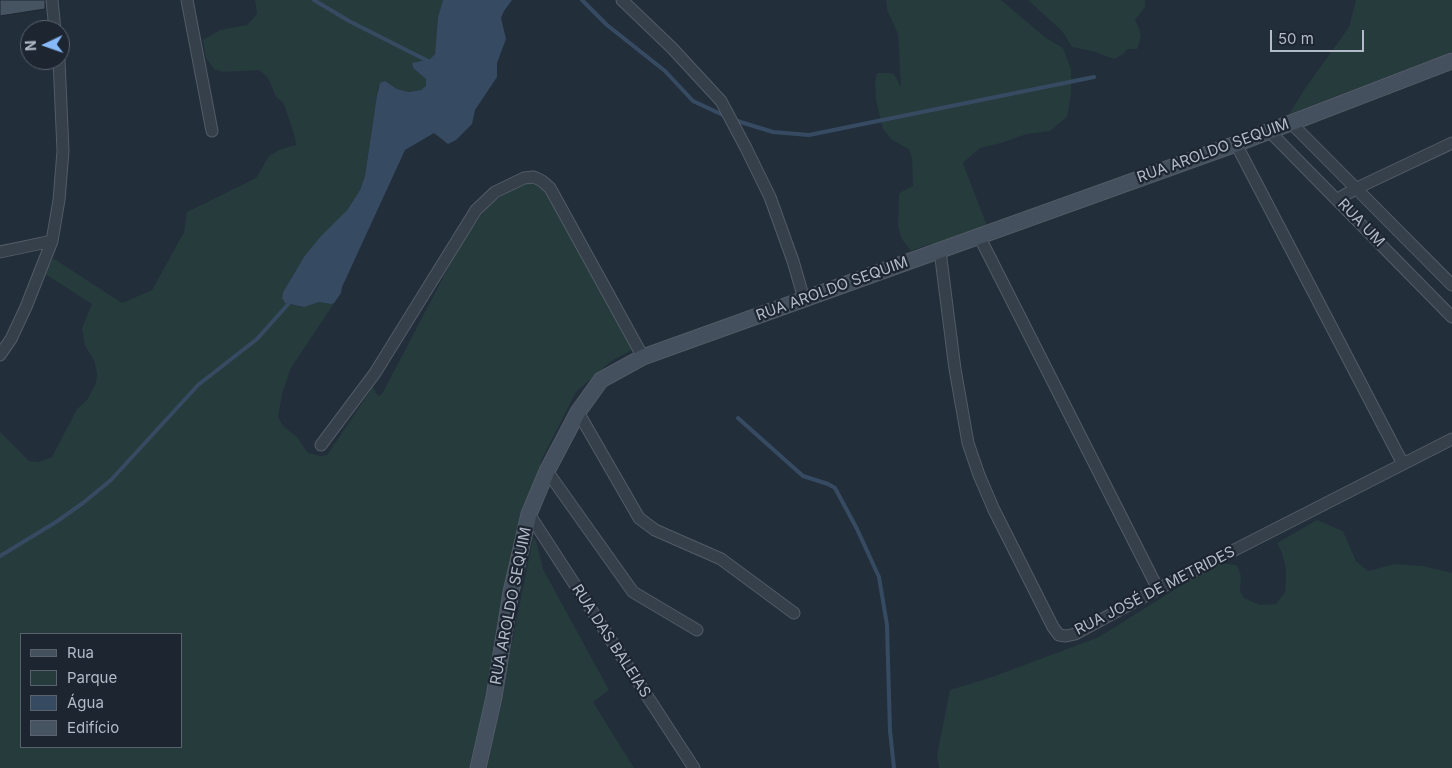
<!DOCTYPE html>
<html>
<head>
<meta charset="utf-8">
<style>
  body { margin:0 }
  #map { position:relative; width:1452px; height:768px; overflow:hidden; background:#232e3b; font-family:Inter,sans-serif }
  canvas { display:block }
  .legend { position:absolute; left:20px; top:633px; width:162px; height:115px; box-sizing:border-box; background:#1c2530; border:1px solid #58616c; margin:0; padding:6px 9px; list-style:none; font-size:15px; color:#b2bbc7 }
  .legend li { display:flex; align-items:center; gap:10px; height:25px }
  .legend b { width:25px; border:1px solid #58616c }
  .north { position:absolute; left:20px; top:20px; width:50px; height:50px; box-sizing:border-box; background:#1c2530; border:1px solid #58616c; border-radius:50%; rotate:267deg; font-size:14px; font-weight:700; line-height:20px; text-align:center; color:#b2bbc7 }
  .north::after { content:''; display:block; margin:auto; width:18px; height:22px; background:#87b8f7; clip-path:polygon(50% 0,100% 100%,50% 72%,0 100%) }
  .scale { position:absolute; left:1270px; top:30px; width:94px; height:22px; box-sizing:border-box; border:2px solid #b2bbc7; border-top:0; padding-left:6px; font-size:15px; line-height:18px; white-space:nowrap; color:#b2bbc7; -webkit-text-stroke:4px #1c2530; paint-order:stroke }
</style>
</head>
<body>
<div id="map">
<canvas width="1452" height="768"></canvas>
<ul class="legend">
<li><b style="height:6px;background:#44505e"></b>Rua</li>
<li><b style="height:14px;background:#253b3c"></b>Parque</li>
<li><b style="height:14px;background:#364b62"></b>Água</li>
<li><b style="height:14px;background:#465462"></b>Edifício</li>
</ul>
<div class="north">N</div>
<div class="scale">50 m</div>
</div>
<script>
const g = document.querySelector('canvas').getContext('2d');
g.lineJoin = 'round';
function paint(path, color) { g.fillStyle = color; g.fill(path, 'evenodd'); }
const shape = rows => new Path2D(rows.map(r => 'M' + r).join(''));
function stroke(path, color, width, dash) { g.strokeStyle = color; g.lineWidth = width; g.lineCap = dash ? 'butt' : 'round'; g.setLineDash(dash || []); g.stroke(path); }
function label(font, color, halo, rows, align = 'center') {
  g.font = font + ' Inter,sans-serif'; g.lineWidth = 4.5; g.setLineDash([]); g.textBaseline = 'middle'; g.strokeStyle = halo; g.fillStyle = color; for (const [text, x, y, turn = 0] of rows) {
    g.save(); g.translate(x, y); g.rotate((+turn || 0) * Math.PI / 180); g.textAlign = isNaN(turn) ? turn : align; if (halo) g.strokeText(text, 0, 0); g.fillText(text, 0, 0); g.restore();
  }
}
const green = shape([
  [255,0,443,0,438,17,435,54,430,59,412,63,413,68,426,79,426,86,421,90,409,92,397,89,385,81,378,87,365,176,359,192,348,209,321,236,294,273,283,292,282,298,285,303,302,307,319,302,334,303,337,299,291,368,282,394,278,417,283,426,297,437,308,453,320,456,327,455,373,387,378,396,382,394,457,251,487,207,520,182,544,182,634,349,611,361,576,392,543,457,515,538,476,752,471,768,0,768,0,432,29,461,39,462,52,457,77,409,87,400,96,383,97,373,94,360,85,346,82,328,92,304,45,274,53,258,122,303,152,290,184,232,187,212,256,178,269,156,279,150,296,145,295,137,287,113,283,102,276,97,268,78,259,70,224,72,214,69,206,58,203,40,220,30,247,25,257,14],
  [21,634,181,634,181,747,21,747],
  [886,0,1001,0,1046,38,1063,48,1071,69,1071,95,1067,117,1050,131,1027,134,1001,143,980,148,963,163,987,226,949,240,924,246,911,251,901,238,898,225,899,193,913,186,912,159,909,149,892,140,883,129,876,100,875,83,877,73,890,73,894,74,901,87,898,34,887,10],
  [1028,0,1145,0,1145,7,1135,20,1139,28,1141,37,1137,49,1128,49,1122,55,1114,59,1095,52,1072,47,1062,31],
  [1356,0,1452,0,1452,52,1289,114,1306,87,1349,27],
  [1317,520,1343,531,1356,561,1368,571,1395,564,1423,566,1452,573,1452,768,939,768,937,755,950,690,992,677,1099,637,1217,563,1237,565,1241,576,1240,591,1244,598,1260,605,1276,604,1285,592,1286,583,1286,569,1282,553,1277,543],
  [533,538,536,541,543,569,609,690,593,702,634,768,487,768]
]);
const water = shape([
  [443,0,512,0,504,11,501,18,506,39,497,63,497,77,475,110,472,124,456,140,448,144,434,133,405,150,342,287,341,293,334,303,331,304,319,302,304,307,285,303,282,298,283,292,304,257,321,236,348,209,360,190,365,176,377,95,380,83,385,81,397,89,409,92,421,90,426,86,426,79,413,68,412,63,430,59,435,54,438,17]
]);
const stream = shape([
  [314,0,349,21,430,62],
  [582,0,607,25,665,71,693,101,725,116],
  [734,120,773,132,809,135,1094,77],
  [738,418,803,476,828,484,835,488,857,529,879,577,887,625,890,731,894,768],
  [0,556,56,522,83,503,111,480,198,385,257,339,290,302]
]);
const building = shape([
  [0,0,45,0,45,9,0,16,0,0]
]);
const street = shape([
  [52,0,55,30],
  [187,0,212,131],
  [622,0,672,48,721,101,746,148,770,197,793,261,804,299],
  [1290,122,1452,285],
  [1269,131,1452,317],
  [1236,144,1403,464],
  [1338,199,1357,188,1452,143],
  [979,236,1158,589],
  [940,251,955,369,968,443,979,475,994,510,1053,627,1059,635,1066,636,1075,634,1158,589,1452,439],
  [0,252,52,241],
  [0,355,11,339,26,307,52,241,59,200,63,151,59,60],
  [578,412,639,518,655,530,721,559,794,613],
  [321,445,375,373,476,210,495,192,524,178,534,177,542,181,550,188,643,357],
  [547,471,633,592,697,630],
  [529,514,694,768]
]);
const secondary = shape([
  [478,768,494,697,511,592,529,514,547,471,578,412,601,380,643,357,1236,144,1452,61]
]);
const streetNames = [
  ["RUA AROLDO SEQUIM",1213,151,-20],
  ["RUA UM",1361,223,46],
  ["RUA AROLDO SEQUIM",832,289,-20],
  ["RUA JOSÉ DE METRIDES",1155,591,-27],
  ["RUA AROLDO SEQUIM",511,606,-79],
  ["RUA DAS BALEIAS",611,641,57]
];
paint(green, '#253b3c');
paint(water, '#364b62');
stroke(stream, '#364b62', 4);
paint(building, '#465462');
stroke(building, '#1e2732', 1);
stroke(street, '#525b66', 13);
stroke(secondary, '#525b66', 17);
stroke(street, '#36404b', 11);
stroke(secondary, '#44505e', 15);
label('15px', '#b2bbc7', '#1c2530', streetNames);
</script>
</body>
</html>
